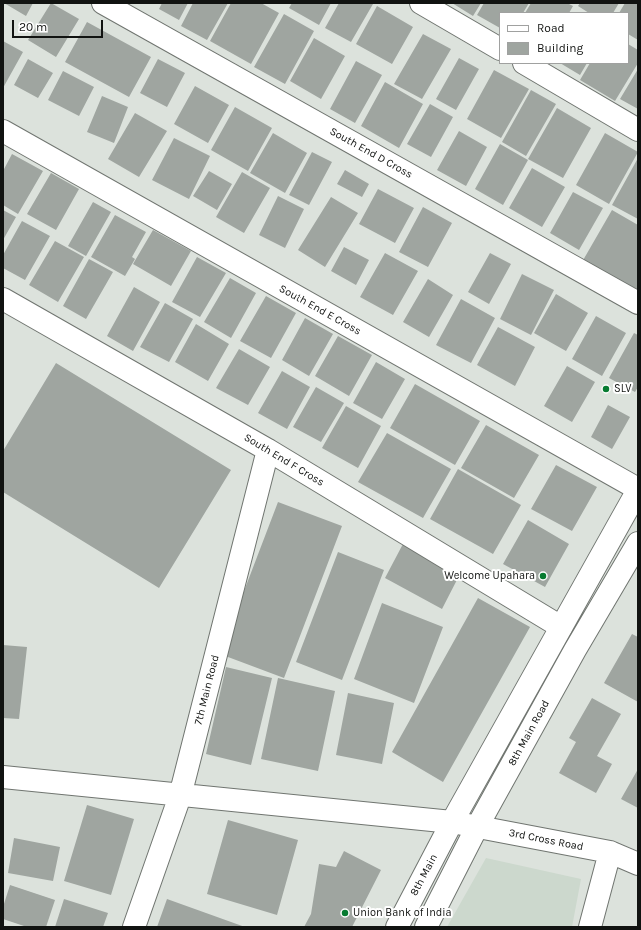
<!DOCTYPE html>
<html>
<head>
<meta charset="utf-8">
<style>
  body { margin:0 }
  #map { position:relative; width:641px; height:930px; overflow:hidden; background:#dce2dc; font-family:Karla,sans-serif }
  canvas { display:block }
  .frame { position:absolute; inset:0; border:4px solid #111311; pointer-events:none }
  .legend { position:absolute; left:499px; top:12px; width:130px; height:52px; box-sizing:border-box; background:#fff; border:1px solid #a0a1a0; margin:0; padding:5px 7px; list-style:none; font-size:12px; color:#111311 }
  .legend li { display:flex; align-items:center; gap:8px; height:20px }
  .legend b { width:20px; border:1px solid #a0a1a0 }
  .scale { position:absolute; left:12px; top:20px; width:91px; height:18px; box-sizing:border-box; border:2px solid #111311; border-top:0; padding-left:5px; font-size:12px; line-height:14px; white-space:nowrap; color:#111311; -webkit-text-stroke:3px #fff; paint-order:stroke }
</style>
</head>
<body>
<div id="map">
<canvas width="641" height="930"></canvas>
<div class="frame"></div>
<ul class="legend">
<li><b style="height:5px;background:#fff"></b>Road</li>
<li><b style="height:11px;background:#9fa5a0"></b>Building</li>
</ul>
<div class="scale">20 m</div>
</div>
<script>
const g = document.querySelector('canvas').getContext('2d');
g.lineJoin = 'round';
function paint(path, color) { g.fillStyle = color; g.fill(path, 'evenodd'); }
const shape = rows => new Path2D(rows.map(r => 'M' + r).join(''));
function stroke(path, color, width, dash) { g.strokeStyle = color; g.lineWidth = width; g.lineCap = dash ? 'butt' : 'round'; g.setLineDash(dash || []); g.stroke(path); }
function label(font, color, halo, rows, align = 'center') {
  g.font = font + ' Karla,sans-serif'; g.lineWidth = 4; g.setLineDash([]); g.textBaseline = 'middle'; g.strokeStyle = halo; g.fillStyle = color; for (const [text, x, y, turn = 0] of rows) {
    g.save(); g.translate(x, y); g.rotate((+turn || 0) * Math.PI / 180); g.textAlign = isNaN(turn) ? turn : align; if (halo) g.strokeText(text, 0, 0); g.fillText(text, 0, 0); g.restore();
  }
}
const built = shape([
  [486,858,581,879,572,927,447,927]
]);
const building = shape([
  [4,3,33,3,26,16],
  [51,3,79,19,56,57,28,40],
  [162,3,188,3,179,20,159,9],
  [193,3,228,3,207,40,181,26],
  [231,3,261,3,279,13,251,64,210,41],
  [292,3,331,3,319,25,289,8],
  [339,3,373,4,351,42,325,28],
  [452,3,481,3,473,16],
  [484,3,529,3,523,13,500,13,500,28,477,15],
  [531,3,567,3,573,6,569,13,525,13],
  [580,3,619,3,613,13,589,13,578,6],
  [625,3,638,3,638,40,628,34,628,13,619,13],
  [377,6,413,27,392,64,356,44],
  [284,14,314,31,285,84,254,67],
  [87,22,151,57,129,97,65,62],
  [423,34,451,49,422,99,394,84],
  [314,38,345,56,321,99,290,81],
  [3,41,23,52,3,88],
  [628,44,638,50,638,63,615,101,580,80,590,63,628,63],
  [459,58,479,69,456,110,436,99],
  [28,59,53,73,38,98,14,85],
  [158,59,185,73,167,107,140,93],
  [356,61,382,75,355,123,330,109],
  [560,63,587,63,580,75],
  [638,69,638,109,620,99],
  [494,70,529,89,501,138,467,119],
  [63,71,94,87,79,116,48,100],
  [385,82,423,104,399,148,361,126],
  [195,86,229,105,208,143,174,124],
  [531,90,556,104,526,156,502,142],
  [102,96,128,107,114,143,87,132],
  [430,104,453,117,431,157,407,144],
  [235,107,272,128,248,171,211,150],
  [557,108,591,128,563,178,528,159],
  [135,113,167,131,139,177,108,159],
  [459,131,487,147,466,186,437,170],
  [273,133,307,153,285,193,250,173],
  [605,133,638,152,609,204,576,185],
  [174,138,210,156,189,199,152,180],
  [500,144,528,160,503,205,475,189],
  [312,152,332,162,309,205,289,195],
  [12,154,43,171,18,214,3,205,3,171],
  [638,158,638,219,612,205],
  [532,168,565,187,542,227,509,208],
  [345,170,369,184,362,197,337,184],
  [209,171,232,184,217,210,193,196],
  [242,172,270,188,244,233,216,217],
  [51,173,79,189,56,230,27,214],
  [378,189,414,208,395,243,359,224],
  [573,192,603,208,579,250,550,233],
  [278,196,304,209,285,248,259,235],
  [331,197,358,213,325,267,298,250],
  [93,202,111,212,86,256,68,246],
  [423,207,452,223,428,267,399,252],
  [3,210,16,217,3,240],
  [612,210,638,225,638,293,582,262],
  [115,215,146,232,132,257,135,259,125,276,91,257],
  [22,221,50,236,25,280,3,268,3,255],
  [153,230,191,251,171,286,133,264],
  [55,241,84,257,58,302,29,285],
  [344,247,369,260,356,285,331,271],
  [385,253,418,271,393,315,360,297],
  [490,253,511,264,489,304,468,292],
  [197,257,226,273,200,317,172,302],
  [89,259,113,272,86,319,63,306],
  [522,274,554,290,531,335,500,319],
  [230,278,256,293,231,338,204,322],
  [428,279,453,295,429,337,403,322],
  [134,287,160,302,133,351,107,336],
  [556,294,588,313,566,351,534,333],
  [266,296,296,313,271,358,240,341],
  [461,299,495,318,471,363,436,345],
  [165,303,193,319,169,362,140,347],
  [596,316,626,333,602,376,572,359],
  [305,318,333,334,309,376,282,360],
  [196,324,229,344,208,381,175,362],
  [498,327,535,347,515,386,477,365],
  [634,333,638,335,638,387,635,392,609,378],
  [338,336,372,355,349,396,315,376],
  [239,349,270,367,248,405,216,388],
  [376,362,405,379,382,419,353,403],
  [56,363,231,470,159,588,3,492,3,451],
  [567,366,595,382,572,422,544,406],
  [282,371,310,387,287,429,258,413],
  [415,384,480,421,455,465,390,428],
  [316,387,344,403,321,442,293,427],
  [608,405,630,417,612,449,591,437],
  [346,406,381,426,358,468,322,448],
  [486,425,539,455,514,498,461,468],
  [387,433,451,469,423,518,358,482],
  [556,465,597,487,572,531,531,509],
  [458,469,521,505,493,554,430,519],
  [278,502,342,526,284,678,220,654],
  [528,520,569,544,545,587,503,564],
  [404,542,461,572,442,609,385,578],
  [338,552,384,570,342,680,296,662],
  [478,598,530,627,443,782,392,752],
  [382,603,443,627,414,703,354,679],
  [632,634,638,637,638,702,604,683],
  [3,645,27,647,19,719,3,718],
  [226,667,272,678,251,765,206,754],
  [278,678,335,691,318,771,261,759],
  [348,693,394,703,382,764,336,755],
  [592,698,621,714,597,756,612,764,596,793,559,773,576,742,569,738],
  [638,769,638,808,621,799],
  [87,805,134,819,111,895,64,881],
  [228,820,298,840,277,915,207,894],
  [14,838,60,847,53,881,8,873],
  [344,851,381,870,352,927,304,927,311,914,319,864,336,867],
  [10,885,55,900,46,927,27,927,3,919,3,907],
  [64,899,108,913,103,927,55,927],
  [167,899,245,927,157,927]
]);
const minor = shape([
  [103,3,638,303],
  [421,3,500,49],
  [524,63,638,130],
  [3,131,638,489],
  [3,299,268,450,561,627],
  [3,777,452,822,610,852,638,864],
  [134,927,180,796,268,450],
  [590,927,610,852]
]);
const major = shape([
  [397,927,452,822,638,490],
  [426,927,477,827,575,650,638,543]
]);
const markers = [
  [606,389,4,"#077b31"],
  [543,576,4,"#077b31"],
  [345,913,4,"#077b31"]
];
const streetNames = [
  ["South End D Cross",371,153,29],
  ["South End E Cross",320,310,29],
  ["South End F Cross",284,460,31],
  ["7th Main Road",207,690,-76],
  ["8th Main Road",529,733,-61],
  ["3rd Cross Road",546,840,11],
  ["8th Main",424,875,-62]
];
const poiNames = [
  ["SLV",614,389],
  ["Welcome Upahara",535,576,"right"],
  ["Union Bank of India",353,913]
];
paint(built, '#ccd8cd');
paint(building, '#9fa5a0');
stroke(minor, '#707570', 24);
stroke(major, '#707570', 24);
stroke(minor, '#fff', 22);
stroke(major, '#fff', 22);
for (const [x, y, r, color] of markers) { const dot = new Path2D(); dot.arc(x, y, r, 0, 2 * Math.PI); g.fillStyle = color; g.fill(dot); stroke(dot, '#fff', 1.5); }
label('11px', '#111311', '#fff', streetNames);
label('11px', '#111311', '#fff', poiNames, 'left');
</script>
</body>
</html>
